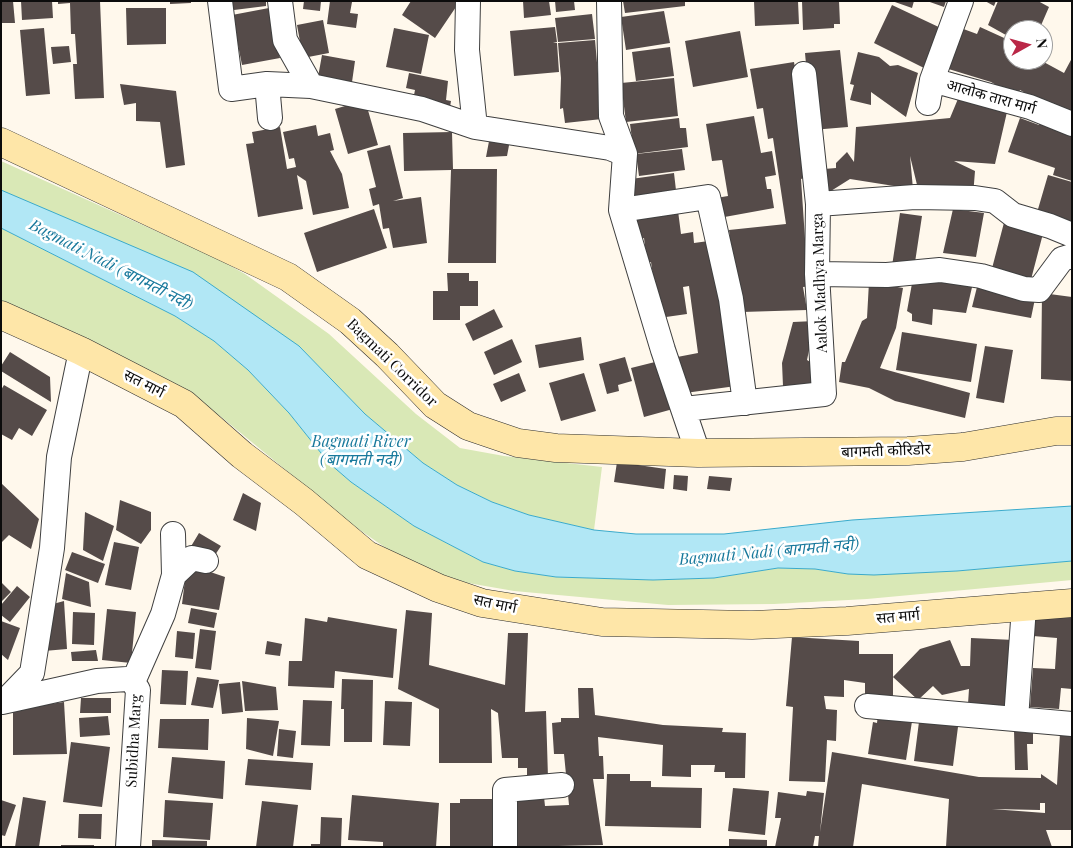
<!DOCTYPE html>
<html>
<head>
<meta charset="utf-8">
<style>
  body { margin:0 }
  #map { position:relative; width:1073px; height:848px; overflow:hidden; background:#fff8ec; font-family:"Playfair Display",serif }
  canvas { display:block }
  .frame { position:absolute; inset:0; border:2px solid #0c0c0c; pointer-events:none }
  .north { position:absolute; left:1003px; top:20px; width:50px; height:50px; box-sizing:border-box; background:#fff; border:1px solid #9e9e9e; border-radius:50%; rotate:83deg; font-size:14px; font-weight:700; line-height:20px; text-align:center; color:#0c0c0c }
  .north::after { content:''; display:block; margin:auto; width:18px; height:22px; background:#ba2747; clip-path:polygon(50% 0,100% 100%,50% 72%,0 100%) }
</style>
</head>
<body>
<div id="map">
<canvas width="1073" height="848"></canvas>
<div class="frame"></div>
<div class="north">N</div>
</div>
<script>
const g = document.querySelector('canvas').getContext('2d');
g.lineJoin = 'round';
function paint(path, color) { g.fillStyle = color; g.fill(path, 'evenodd'); }
const shape = rows => new Path2D(rows.map(r => 'M' + r).join(''));
function stroke(path, color, width, dash) { g.strokeStyle = color; g.lineWidth = width; g.lineCap = dash ? 'butt' : 'round'; g.setLineDash(dash || []); g.stroke(path); }
function label(font, color, halo, rows, align = 'center') {
  g.font = font + ' "Playfair Display","Noto Sans Devanagari",serif'; g.lineWidth = 5; g.setLineDash([]); g.textBaseline = 'middle'; g.strokeStyle = halo; g.fillStyle = color; for (const [text, x, y, turn = 0] of rows) {
    g.save(); g.translate(x, y); g.rotate((+turn || 0) * Math.PI / 180); g.textAlign = isNaN(turn) ? turn : align; if (halo) g.strokeText(text, 0, 0); g.fillText(text, 0, 0); g.restore();
  }
}
const green = shape([
  [1,161,218,259,245,274,329,334,416,414,460,448,504,456,602,467,594,530,529,515,492,502,457,485,423,463,365,414,299,346,81,226,1,190],
  [1,228,175,316,214,341,248,370,289,413,329,463,351,482,414,526,483,562,515,571,556,577,653,580,714,578,778,568,815,569,848,574,957,571,1072,561,1072,580,867,599,774,604,668,605,514,591,468,583,429,571,399,557,354,526,220,416,170,385,1,301]
]);
const water = shape([
  [1,190,193,272,299,346,365,414,423,463,457,485,492,502,529,515,594,530,636,534,724,534,852,520,1072,506,1072,561,957,571,874,575,848,574,815,569,778,568,714,578,653,580,556,577,515,571,483,562,414,526,351,482,329,463,289,413,248,370,214,341,175,316,1,228,1,190]
]);
const building = shape([
  [1,1,13,1,15,23,1,23],
  [21,1,52,1,53,18,22,20],
  [58,1,100,1,104,98,75,99,73,64,77,64,75,34,71,34,70,3,58,4],
  [170,1,191,1,191,3,170,4],
  [225,1,266,1,266,6,226,11],
  [304,1,321,1,320,11,303,9],
  [330,1,352,2,350,13,358,14,356,28,327,24],
  [411,1,460,1,435,38,402,15],
  [523,1,549,1,551,15,524,18],
  [555,1,574,1,575,10,556,12],
  [623,1,685,1,685,6,625,13],
  [754,1,798,1,799,24,755,26],
  [802,1,839,1,840,24,834,24,834,28,803,30],
  [892,1,914,1,912,8],
  [927,1,946,1,944,7],
  [985,1,996,1,994,6],
  [998,1,1038,1,1049,7,1039,30,1013,30,1013,39,988,25],
  [892,5,945,30,926,69,874,43],
  [126,8,166,8,166,44,127,45],
  [269,8,280,58,242,65,232,15],
  [664,11,670,43,626,50,621,17],
  [592,14,595,39,558,42,555,18],
  [323,20,329,53,303,58,297,25],
  [555,27,557,42,553,43,557,43,559,72,514,76,510,31],
  [958,27,977,34,980,27,1013,42,1013,60,1040,60,1064,73,1072,58,1072,119,1020,90,1017,97,991,82,942,67],
  [44,28,50,94,26,96,20,30],
  [394,28,429,35,421,74,386,67],
  [740,31,748,77,693,87,685,41],
  [595,40,602,119,565,123,563,108,560,109,561,78,558,43],
  [69,46,71,62,53,64,51,47],
  [670,47,674,76,636,81,632,52],
  [840,50,848,127,812,130,805,53],
  [858,52,879,57,890,66,898,65,918,73,906,117,871,92,871,105,850,100,854,85,850,84],
  [322,55,355,61,352,82,318,77],
  [794,62,801,102,804,178,801,179,805,239,812,286,803,287,807,310,742,312,735,289,729,230,786,224,773,138,768,139,763,108,757,109,750,69],
  [409,73,448,81,446,100,451,101,450,107,413,100,415,90,406,88],
  [674,78,678,116,626,122,621,83],
  [120,84,176,91,185,165,166,168,160,122,136,121,136,103,124,105],
  [960,94,1007,112,995,164,954,161,975,171,973,196,919,193,910,156,913,189,850,179,823,196,824,169,836,168,836,163,847,152,854,162,856,127,950,118],
  [365,100,378,145,348,154,335,109],
  [754,116,761,153,772,151,776,175,765,177,767,189,771,189,774,208,719,218,716,198,728,196,722,160,712,161,706,124],
  [1042,117,1072,136,1072,181,1053,175,1055,168,1008,152,1020,118,1039,125],
  [679,118,680,128,686,128,688,147,634,154,630,124],
  [316,125,318,136,330,133,334,150,330,151,342,174,349,208,313,215,306,181,297,175,303,209,258,217,246,144,254,143,252,132,280,127,287,169,296,167,294,158,289,159,283,132],
  [452,132,453,169,497,169,496,263,448,263,451,170,404,171,403,133],
  [490,136,510,140,507,156,486,157],
  [390,145,403,198,393,201,421,197,427,243,393,248,389,228,383,229,379,204,373,206,369,189,376,187,367,151],
  [682,149,685,170,639,176,636,154],
  [674,173,677,199,634,204,631,179],
  [1048,175,1072,182,1072,226,1036,216],
  [677,203,681,234,693,232,694,243,716,240,736,386,685,393,672,358,698,353,689,286,683,287,687,314,659,318,651,262,647,262,644,238,637,240,633,210],
  [374,209,387,248,317,272,304,233],
  [953,209,984,213,976,257,943,253],
  [900,213,922,216,914,269,892,266],
  [1006,215,1045,226,1029,287,990,276],
  [447,273,469,273,469,281,478,281,478,306,460,306,460,320,433,320,433,291,448,291],
  [913,278,973,283,966,313,933,309,932,325,912,321,912,314,907,311],
  [869,282,903,288,896,328,880,368,970,393,965,418,895,401,869,388,839,382,842,362,845,362,862,321,867,318],
  [978,283,1036,294,1031,318,972,307],
  [1042,293,1072,297,1072,381,1041,379],
  [494,309,503,327,473,341,465,324],
  [815,321,807,360,819,367,819,387,783,386,782,363,793,322],
  [902,332,977,344,971,382,896,370],
  [581,337,584,360,539,368,535,345],
  [512,339,522,362,494,375,484,352],
  [985,346,1013,350,1004,403,976,398],
  [10,352,50,377,51,402,1,371,1,366],
  [625,357,632,381,618,385,619,391,607,394,599,364],
  [659,361,673,409,644,417,631,368],
  [519,373,526,391,501,402,493,384],
  [584,373,596,411,561,421,549,383],
  [4,385,47,410,32,436,19,428,12,440,1,434,1,390],
  [617,462,666,469,664,489,614,482],
  [674,475,688,476,687,491,673,489],
  [709,476,732,478,730,491,707,489],
  [1,483,39,519,31,549,9,535,1,543],
  [243,493,261,503,256,531,233,520],
  [120,500,151,512,151,530,141,544,116,530],
  [85,512,114,526,103,561,83,550],
  [199,533,221,546,211,561,190,548],
  [114,542,139,547,131,590,105,585],
  [72,552,105,564,98,583,65,570],
  [187,564,225,577,219,610,182,604],
  [66,573,89,582,91,607,62,599],
  [1,582,11,592,1,602],
  [17,586,30,597,10,622,1,615,1,605],
  [64,601,67,649,44,651,53,604],
  [1035,607,1072,610,1072,689,1061,688,1059,709,1030,707,1033,668,1055,669,1057,638,1033,636],
  [191,608,217,613,214,628,188,623],
  [107,609,136,612,131,663,102,660],
  [406,610,432,613,429,665,505,685,508,633,528,633,525,712,546,711,548,778,527,779,527,768,518,768,518,758,502,758,498,713,491,709,492,763,439,763,439,709,398,689],
  [73,612,95,613,94,645,72,644],
  [328,617,397,629,393,678,335,671,334,688,288,686,289,661,302,661,305,618,327,622],
  [1,621,20,628,8,660,1,654],
  [200,629,216,631,211,670,195,668],
  [177,631,195,633,193,659,175,657],
  [792,637,859,641,859,654,893,654,893,703,865,703,865,683,844,680,844,697,824,696,826,709,837,710,836,741,827,740,825,782,789,781,793,707,786,706],
  [971,638,1014,640,1010,706,968,704,969,689,942,695,933,686,918,700,893,677,920,649,950,640,961,666,970,666],
  [267,641,282,644,280,656,265,654],
  [96,650,98,661,72,661,71,652],
  [162,670,188,671,186,705,160,704],
  [197,677,219,680,213,708,191,705],
  [342,679,373,680,372,742,344,742,344,709,341,709],
  [242,681,276,687,278,710,245,711],
  [240,682,243,712,222,714,219,684],
  [578,688,593,688,595,715,663,725,723,728,722,732,746,733,745,778,725,778,725,772,714,772,715,765,691,765,691,777,662,776,663,745,598,737,599,756,603,756,604,779,593,779,603,845,514,847,510,801,544,797,545,806,569,805,564,754,554,754,552,723,561,722,561,718,579,718],
  [81,698,111,698,111,713,80,713],
  [303,700,332,701,330,746,301,745],
  [385,701,412,702,410,746,383,745],
  [64,702,67,754,13,755,13,709],
  [878,714,913,715,906,760,868,754,873,722,877,723],
  [920,714,959,719,953,766,914,761],
  [108,716,110,735,80,737,79,718],
  [247,718,279,721,273,756,246,749],
  [160,719,209,719,208,750,158,748],
  [279,729,296,731,293,758,277,756],
  [1014,730,1033,730,1033,744,1027,744,1028,770,1015,770],
  [1060,733,1072,734,1072,830,1046,830,1052,847,946,847,949,799,862,784,853,847,818,847,819,836,815,836,813,847,775,847,781,818,775,818,778,792,806,796,807,791,824,793,820,832,832,752,979,777,1041,778,1041,774,1057,785],
  [1040,803,1045,803,1045,813,992,809,1040,810],
  [71,742,110,747,102,807,63,802],
  [172,757,225,761,223,799,168,793],
  [248,759,313,763,311,790,245,785],
  [607,774,630,774,630,781,651,781,651,787,702,788,701,828,605,826],
  [733,788,769,791,765,835,728,831],
  [352,795,439,803,436,847,383,847,383,842,348,840],
  [23,797,46,801,39,847,15,847],
  [460,799,495,799,495,847,450,847,450,803,460,803],
  [1,800,16,805,5,836,1,835],
  [165,800,213,803,210,840,163,837],
  [262,801,298,805,293,847,256,847],
  [79,814,102,814,101,839,78,838],
  [321,817,342,818,341,847,311,847,311,844,320,844],
  [729,839,767,840,767,847,729,847],
  [152,840,207,841,207,847,152,847],
  [61,845,94,845,94,847,61,847]
]);
const street = shape([
  [220,1,231,89,267,84,311,86],
  [280,1,285,40,311,86,422,109,475,127,610,148,625,154],
  [468,1,467,50,475,127],
  [609,1,611,116,625,154,621,210,663,350,698,453],
  [804,74,818,204],
  [932,80,961,1],
  [267,84,270,118],
  [928,103,932,80,1030,107,1072,124],
  [621,210,708,197,731,299,745,403],
  [817,274,887,275,940,270,981,276,1024,289,1039,290,1062,259,1072,256],
  [684,409,824,394,817,274,818,204,915,197,975,198,995,201,1013,215,1050,226,1072,235],
  [173,534,174,575],
  [133,682,163,614,174,575,192,558,206,561],
  [5,701,32,673,52,548,59,457,81,351],
  [2,702,97,681,127,679,133,682,138,690,128,847],
  [867,706,1072,724],
  [1016,719,1024,607],
  [505,847,505,790,562,785]
]);
const secondary = shape([
  [1,142,288,277,350,321,387,355,435,405,468,426,518,443,556,448,698,453,908,451,963,447,1056,431,1072,431],
  [1,315,81,351,184,404,242,455,304,502,367,555,438,588,482,603,602,622,752,625,847,621,1072,603]
]);
const streetNames = [
  ["आलोक तारा मार्ग",991,97,16],
  ["Aalok Madhya Marga",820,283,-92],
  ["Bagmati Corridor",392,363,44],
  ["सत मार्ग",144,384,27],
  ["बागमती कोरिडोर",886,451,-2],
  ["सत मार्ग",495,604,12],
  ["सत मार्ग",898,617,-5],
  ["Subidha Marg",134,741,-87]
];
const waterNames = [
  ["Bagmati Nadi (बागमती नदी)",111,265,27],
  ["Bagmati River",361,442],
  ["(बागमती नदी)",361,460],
  ["Bagmati Nadi (बागमती नदी)",769,552,-5]
];
paint(green, '#d9e8b6');
paint(water, '#b1e7f5');
stroke(water, '#3aaacb', 1);
paint(building, '#554b49');
stroke(street, '#3f3f3f', 26);
stroke(secondary, '#2e2e2e', 29);
stroke(street, '#fff', 24);
stroke(secondary, '#fee6a8', 28);
label('15px', '#0c0c0c', '#fff', streetNames);
label('italic 16px', '#18799c', '#fff', waterNames);
</script>
</body>
</html>
